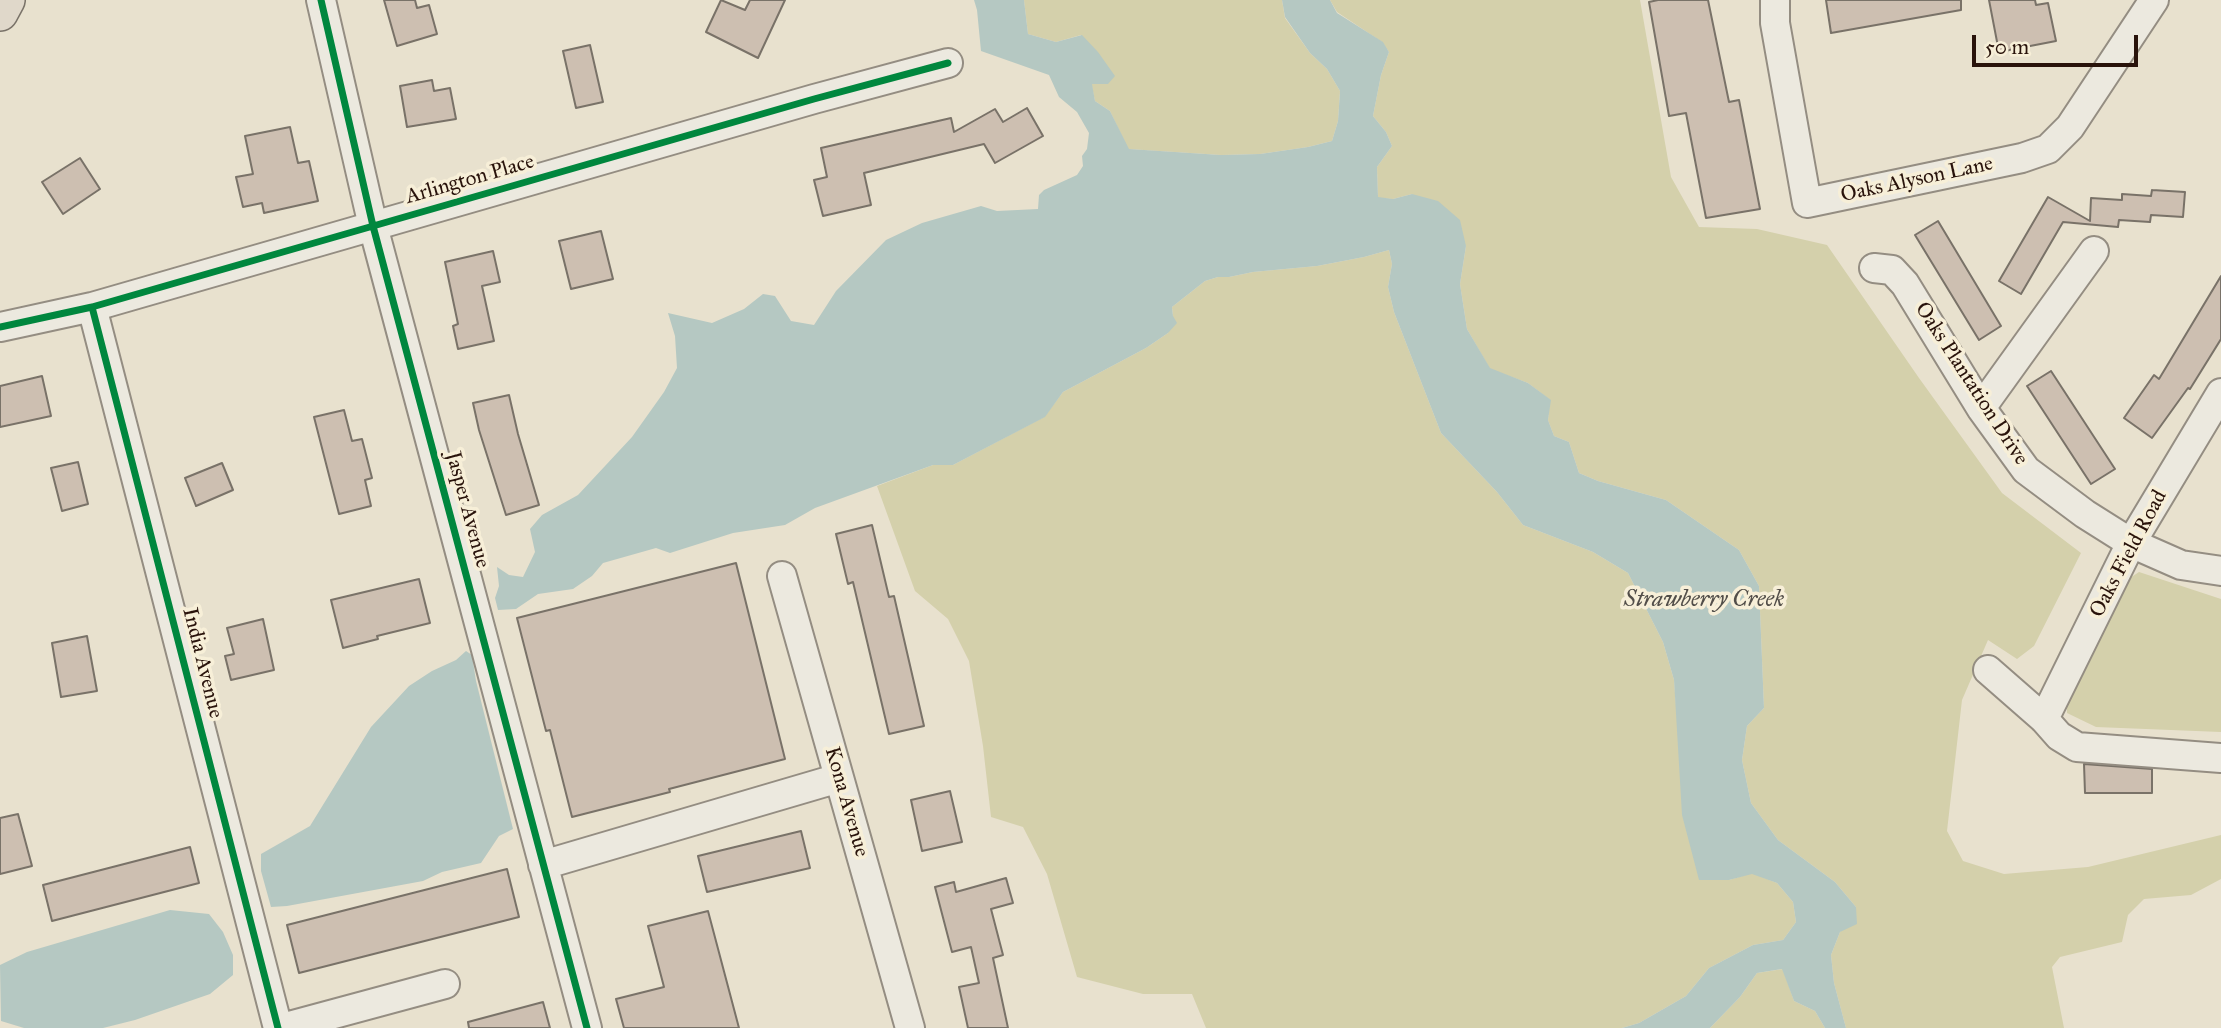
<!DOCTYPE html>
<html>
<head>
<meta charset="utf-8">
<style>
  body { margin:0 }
  #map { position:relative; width:2221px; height:1028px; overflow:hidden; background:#e8e1ce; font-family:"IM FELL Great Primer",serif }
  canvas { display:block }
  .scale { position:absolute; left:1972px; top:35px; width:166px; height:32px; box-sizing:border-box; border:4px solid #29130b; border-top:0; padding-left:9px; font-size:21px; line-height:24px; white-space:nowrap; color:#29130b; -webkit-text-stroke:5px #f7efd8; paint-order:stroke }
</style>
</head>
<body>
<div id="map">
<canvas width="2221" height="1028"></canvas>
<div class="scale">50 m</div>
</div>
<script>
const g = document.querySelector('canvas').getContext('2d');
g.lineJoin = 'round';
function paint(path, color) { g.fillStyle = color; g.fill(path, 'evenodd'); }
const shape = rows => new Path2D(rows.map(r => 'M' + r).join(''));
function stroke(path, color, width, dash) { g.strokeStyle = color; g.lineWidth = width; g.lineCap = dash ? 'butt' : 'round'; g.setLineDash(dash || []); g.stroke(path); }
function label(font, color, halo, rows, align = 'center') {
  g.font = font + ' "IM FELL Great Primer",serif'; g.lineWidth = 7; g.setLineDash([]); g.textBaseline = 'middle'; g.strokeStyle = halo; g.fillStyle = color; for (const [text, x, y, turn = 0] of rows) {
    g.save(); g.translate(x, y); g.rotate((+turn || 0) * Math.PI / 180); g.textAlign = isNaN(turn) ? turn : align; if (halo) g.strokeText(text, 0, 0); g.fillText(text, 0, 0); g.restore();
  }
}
const green = shape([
  [1024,0,1282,0,1285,18,1310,53,1327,69,1340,91,1338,121,1332,141,1308,147,1260,154,1221,155,1128,149,1110,111,1095,101,1081,35,1056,42,1028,34],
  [1330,0,1640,0,1671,177,1699,227,1757,229,1827,245,1919,378,2002,493,2081,553,2034,646,2017,659,1988,640,1962,700,1947,831,1963,861,2004,874,2088,867,2221,835,2221,879,2191,895,2144,899,2128,915,2122,942,2060,957,2052,967,2064,1028,1846,1028,1834,983,1831,955,1840,932,1856,907,1835,882,1778,840,1751,803,1742,760,1747,726,1764,708,1759,586,1739,550,1666,500,1598,481,1579,473,1569,442,1554,436,1548,420,1550,400,1528,383,1490,369,1467,329,1460,284,1466,246,1412,194,1393,199,1378,198,1377,167,1392,146,1386,132,1373,116,1381,75,1389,52,1382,42,1337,12],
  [1389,250,1392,264,1388,287,1394,312,1441,433,1497,492,1523,525,1593,552,1628,573,1663,642,1674,680,1678,730,1729,880,1752,873,1777,883,1793,902,1796,922,1783,940,1753,945,1709,968,1686,996,1639,1023,1622,1028,1206,1028,1192,994,1143,994,1077,977,1047,874,1023,827,991,817,983,746,969,661,948,619,915,591,877,486,933,465,953,465,1044,417,1063,392,1146,348,1168,333,1173,316,1172,307,1205,281,1218,277,1229,277,1253,272,1317,266,1364,257],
  [2139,572,2221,599,2221,732,2096,727,2067,713,2067,698,2127,580],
  [1783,969,1794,1001,1815,1011,1825,1028,1710,1028,1740,997,1757,973]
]);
const water = shape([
  [974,0,1024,0,1028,34,1056,42,1082,35,1098,52,1115,76,1108,84,1092,84,1095,101,1110,111,1129,149,1221,155,1260,154,1308,147,1332,141,1338,121,1340,91,1327,69,1310,53,1285,17,1282,0,1330,0,1337,13,1383,42,1389,52,1381,75,1373,116,1386,132,1392,146,1377,167,1378,197,1393,199,1412,194,1438,201,1460,220,1466,246,1460,284,1467,329,1490,368,1528,383,1551,400,1548,420,1554,436,1569,442,1579,473,1598,481,1666,500,1739,550,1759,586,1764,708,1747,726,1742,760,1751,803,1778,840,1835,882,1856,907,1857,924,1840,932,1831,955,1834,983,1846,1028,1825,1028,1815,1011,1794,1001,1782,969,1757,973,1740,997,1710,1028,1622,1028,1639,1023,1686,996,1709,968,1753,945,1783,940,1796,922,1793,902,1777,883,1752,874,1729,880,1699,880,1682,815,1674,680,1663,642,1628,573,1593,552,1523,525,1497,492,1441,433,1394,312,1388,287,1392,264,1389,250,1364,257,1317,266,1253,272,1229,277,1218,277,1205,281,1172,307,1173,316,1177,323,1168,333,1146,348,1063,392,1045,417,953,465,933,465,815,508,785,525,733,533,670,553,656,548,603,563,592,576,573,589,538,594,516,609,498,610,495,598,499,586,497,567,509,575,523,577,535,552,530,529,542,515,578,495,632,437,664,392,677,368,675,336,668,313,712,323,744,309,763,294,775,296,791,321,814,325,836,291,886,240,922,223,981,206,997,211,1038,209,1039,195,1044,190,1077,175,1083,166,1082,156,1087,149,1089,133,1077,112,1059,97,1049,75,981,51,977,10],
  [466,651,472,655,476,681,513,829,499,836,481,863,442,872,423,881,287,906,271,907,261,871,261,854,310,826,371,727,409,686,432,671,456,660],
  [170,910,209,914,223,932,233,955,233,975,210,994,135,1020,103,1028,24,1028,1,1021,0,965,27,952]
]);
const building = shape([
  [384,0,415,0,417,8,429,5,437,34,397,46,384,0],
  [721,0,745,10,750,0,785,0,758,58,706,32,721,0],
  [1658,0,1708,0,1729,102,1739,100,1760,209,1706,218,1686,113,1669,116,1649,2,1658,0],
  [1826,0,1961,0,1961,10,1831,33,1826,0],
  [1989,0,2035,0,2036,5,2048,3,2056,41,1999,52,1989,0],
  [590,45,603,102,576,108,563,51,590,45],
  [432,80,434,91,450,88,456,119,407,127,400,86,432,80],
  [1027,108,1043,136,995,163,984,144,864,173,871,205,823,216,814,180,827,177,821,148,951,118,954,132,995,109,1003,122,1027,108],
  [290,127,298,163,309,161,318,201,264,213,262,203,243,207,236,177,253,174,245,136,290,127],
  [80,158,100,189,63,214,42,182,80,158],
  [2152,190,2185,192,2183,217,2151,215,2150,222,2119,220,2118,227,2063,222,2021,294,1999,281,2048,197,2090,221,2091,198,2122,200,2122,194,2151,196,2152,190],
  [1938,221,2001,326,1979,340,1915,235,1938,221],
  [601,231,613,279,571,289,559,241,601,231],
  [493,251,500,282,482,286,494,341,458,349,453,326,458,324,445,262,493,251],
  [2221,276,2221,339,2190,389,2188,388,2152,438,2124,418,2154,375,2159,379,2221,276],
  [2051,371,2115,469,2091,484,2027,386,2051,371],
  [42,376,51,416,0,427,0,386,42,376],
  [509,395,518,434,539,505,506,515,479,430,473,403,509,395],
  [344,410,352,441,362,439,372,478,365,480,371,506,339,514,314,417,344,410],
  [78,462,88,504,62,511,51,468,78,462],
  [222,463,233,490,196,506,185,478,222,463],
  [872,525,889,597,894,596,924,726,889,734,853,582,848,584,836,534,872,525],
  [736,563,785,759,669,789,670,792,572,817,550,730,546,731,517,618,736,563],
  [419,579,430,623,377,636,378,639,343,648,331,600,419,579],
  [263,619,274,670,231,680,225,656,234,654,227,628,263,619],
  [87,636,97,691,61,697,52,643,87,636],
  [2084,764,2152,769,2152,793,2085,793,2084,764],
  [950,791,962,842,922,851,911,800,950,791],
  [18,814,32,866,0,874,0,818,18,814],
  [801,831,810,868,707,892,698,856,801,831],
  [190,847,199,883,52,921,43,885,190,847],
  [507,869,519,917,299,973,287,925,507,869],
  [1006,878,1013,903,991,909,1003,955,993,958,1008,1028,968,1028,959,987,979,983,971,947,952,952,935,887,954,882,956,892,1006,878],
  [708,911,739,1028,624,1028,616,999,664,987,648,926,708,911],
  [543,1002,550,1028,469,1028,468,1022,543,1002]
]);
const minor = shape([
  [321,0,373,226,587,1028],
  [1775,0,1775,23,1807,203,2022,158,2048,149,2070,127,2154,0],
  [1874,268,1892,270,1905,284,1981,408,2026,470,2085,514,2131,543,2181,565,2221,571],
  [92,307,278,1028],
  [0,327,92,307,814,99,948,63],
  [1981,408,2094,251],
  [782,576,910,1028],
  [1988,670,2044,719,2059,736,2077,747,2221,758],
  [2044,719,2131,543,2221,393],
  [543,865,839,778],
  [282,1028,445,984]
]);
const major = shape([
  [0,13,7,0]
]);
const cycleway = shape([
  [321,0,373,226,587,1028],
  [92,307,278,1028],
  [0,327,92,307,814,99,948,63]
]);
const streetNames = [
  ["Arlington Place",470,180,-16],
  ["Oaks Alyson Lane",1917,180,-12],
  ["Oaks Plantation Drive",1971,384,57],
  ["Jasper Avenue",467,510,75],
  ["Oaks Field Road",2129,554,-62],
  ["India Avenue",202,663,76],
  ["Kona Avenue",846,802,74]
];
const waterNames = [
  ["Strawberry Creek",1704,600]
];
paint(green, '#d4d0ab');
paint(water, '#b5c8c2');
paint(building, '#cdbfb1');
stroke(building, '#797268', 2);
stroke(minor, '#948d82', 32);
stroke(major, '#797268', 38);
stroke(minor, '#ece9df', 28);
stroke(major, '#e0d8ca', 35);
stroke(cycleway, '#00873e', 7);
label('21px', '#29130b', '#f7efd8', streetNames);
label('italic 23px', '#524e49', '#f7efd8', waterNames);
</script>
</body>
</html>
